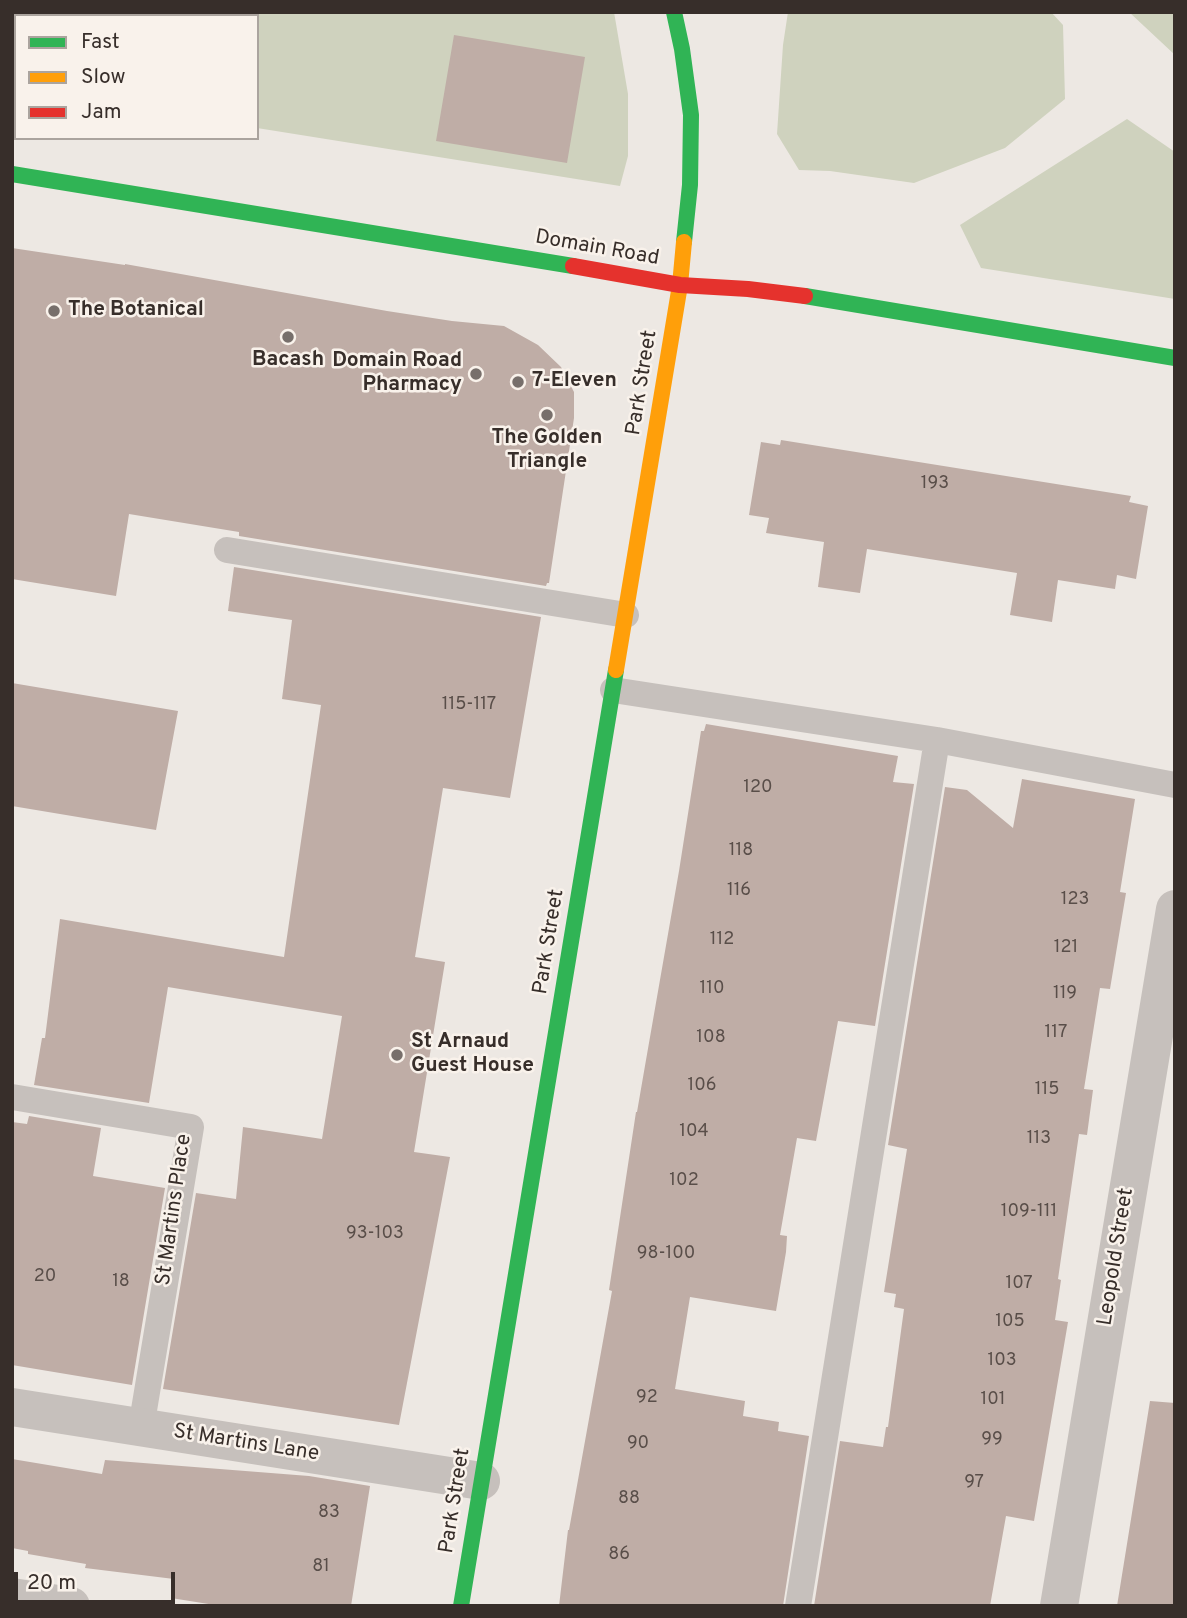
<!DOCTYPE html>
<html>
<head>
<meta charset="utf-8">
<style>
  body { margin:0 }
  #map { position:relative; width:1187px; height:1618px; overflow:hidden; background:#ede8e3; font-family:Overpass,sans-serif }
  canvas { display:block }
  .frame { position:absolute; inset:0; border:14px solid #372e2a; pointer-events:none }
  .legend { position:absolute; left:14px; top:14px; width:245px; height:126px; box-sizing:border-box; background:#f9f2eb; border:2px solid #aba49e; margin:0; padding:9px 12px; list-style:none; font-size:21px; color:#372e2a }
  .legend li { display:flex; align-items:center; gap:14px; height:35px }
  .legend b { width:35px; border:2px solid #aba49e }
  .scale { position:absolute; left:14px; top:1572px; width:161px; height:32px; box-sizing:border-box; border:4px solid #372e2a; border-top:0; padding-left:9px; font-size:21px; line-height:24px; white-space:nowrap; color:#372e2a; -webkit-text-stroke:5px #f9f2eb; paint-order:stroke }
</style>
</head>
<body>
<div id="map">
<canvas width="1187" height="1618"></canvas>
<div class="frame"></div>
<ul class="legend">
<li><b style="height:9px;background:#30b455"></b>Fast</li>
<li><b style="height:9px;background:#ff9f0a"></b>Slow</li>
<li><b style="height:9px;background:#e5322d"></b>Jam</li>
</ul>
<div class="scale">20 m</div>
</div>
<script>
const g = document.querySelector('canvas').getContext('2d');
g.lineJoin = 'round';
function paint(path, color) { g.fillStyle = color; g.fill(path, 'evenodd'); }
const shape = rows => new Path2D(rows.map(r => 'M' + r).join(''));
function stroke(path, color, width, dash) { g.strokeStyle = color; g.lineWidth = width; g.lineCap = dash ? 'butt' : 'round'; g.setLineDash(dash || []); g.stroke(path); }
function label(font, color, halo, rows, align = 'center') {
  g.font = font + ' Overpass,sans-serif'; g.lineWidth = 5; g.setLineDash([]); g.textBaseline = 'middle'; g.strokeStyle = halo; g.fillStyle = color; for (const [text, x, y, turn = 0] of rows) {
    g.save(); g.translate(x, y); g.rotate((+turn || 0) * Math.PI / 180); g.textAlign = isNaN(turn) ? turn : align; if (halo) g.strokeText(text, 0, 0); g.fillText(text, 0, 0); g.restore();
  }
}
const green = shape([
  [12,12,614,12,628,94,628,156,620,186,257,128,257,16,16,16,16,90,12,89],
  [788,12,1051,12,1063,25,1065,99,1005,148,914,183,830,171,799,170,777,134,783,45],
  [1129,12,1175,12,1175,55],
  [1127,119,1175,152,1175,299,981,268,960,225]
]);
const building = shape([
  [454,35,585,57,567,163,436,141],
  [12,248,125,265,125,264,387,311,452,321,504,326,538,345,561,367,574,392,574,418,549,583,547,583,546,586,239,536,239,532,129,514,116,596,12,579],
  [781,440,1131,496,1129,502,1148,506,1136,579,1117,575,1115,589,1058,580,1052,622,1010,615,1017,573,867,549,860,593,818,587,824,542,766,533,769,518,749,515,761,442,780,445],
  [234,567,541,617,510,798,443,788,415,957,445,962,414,1152,450,1157,399,1425,163,1389,196,1193,236,1199,243,1127,322,1139,342,1016,168,987,149,1103,34,1085,42,1038,45,1038,60,919,284,957,321,705,282,699,292,620,228,611],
  [12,683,178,711,156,830,12,806],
  [706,724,898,756,893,782,914,784,875,1026,838,1021,816,1141,797,1138,780,1235,787,1236,786,1252,776,1311,690,1297,675,1389,745,1401,743,1416,779,1422,778,1431,809,1436,783,1606,559,1606,568,1530,569,1530,612,1291,609,1290,636,1112,637,1112,646,1060,679,871,701,731,704,731],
  [1022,779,1135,799,1120,892,1126,893,1110,989,1100,988,1084,1089,1093,1090,1087,1135,1079,1134,1058,1279,1061,1280,1055,1320,1068,1322,1034,1521,1006,1516,990,1606,814,1606,840,1441,883,1447,886,1427,888,1427,904,1309,894,1307,896,1294,884,1292,907,1149,888,1145,945,787,967,790,1013,828],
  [29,1116,101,1128,93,1176,165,1188,132,1385,12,1365,12,1122,27,1124],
  [1150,1401,1175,1403,1175,1606,1117,1606],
  [12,1459,102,1474,105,1460,309,1476,370,1486,351,1606,221,1606,171,1598,174,1579,85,1568,86,1564,28,1554,28,1551,12,1548]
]);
const lane = shape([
  [227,550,626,615],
  [613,690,937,740,1175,785],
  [12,1097,191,1127,141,1428],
  [798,1606,937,740]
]);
const street = shape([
  [12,1407,481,1481],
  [12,1597,71,1606],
  [1059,1606,1175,909]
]);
const fast = shape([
  [674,12,682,49,691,115,690,185,684,242],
  [12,174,573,266],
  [805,296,1175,358],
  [461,1606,616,670]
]);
const slow = shape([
  [616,670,680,285,684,242]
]);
const jam = shape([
  [573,266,680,285,748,289,805,296]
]);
const markers = [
  [54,311,7,"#776f6b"],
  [288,337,7,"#776f6b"],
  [476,374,7,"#776f6b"],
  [518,382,7,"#776f6b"],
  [547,415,7,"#776f6b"],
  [397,1055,7,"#776f6b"]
];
const numberNames = [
  ["193",935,484],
  ["115-117",469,705],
  ["120",758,788],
  ["118",741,851],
  ["116",739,891],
  ["123",1075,900],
  ["112",722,940],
  ["121",1066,948],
  ["110",712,989],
  ["119",1065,994],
  ["117",1056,1033],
  ["108",711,1038],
  ["106",702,1086],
  ["115",1047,1090],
  ["104",694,1132],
  ["113",1039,1139],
  ["102",684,1181],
  ["109-111",1029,1212],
  ["93-103",375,1234],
  ["98-100",666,1254],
  ["20",45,1277],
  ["18",121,1282],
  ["107",1019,1284],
  ["105",1010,1322],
  ["103",1002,1361],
  ["92",647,1398],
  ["101",993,1400],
  ["99",992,1440],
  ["90",638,1444],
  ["97",974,1483],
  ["88",629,1499],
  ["83",329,1513],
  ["86",619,1555],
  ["81",321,1567]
];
const streetNames = [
  ["Domain Road",597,249,10],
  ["Park Street",643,383,-81],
  ["Park Street",550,942,-81],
  ["St Martins Place",175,1210,-82],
  ["Leopold Street",1117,1257,-81],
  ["St Martins Lane",246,1444,9],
  ["Park Street",456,1501,-81]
];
const poiNames = [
  ["The Botanical",68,311],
  ["Bacash",288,361,"center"],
  ["Domain Road",462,362,"right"],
  ["Pharmacy",462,386,"right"],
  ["7-Eleven",532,382],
  ["The Golden",547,439,"center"],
  ["Triangle",547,463,"center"],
  ["St Arnaud",411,1043],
  ["Guest House",411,1067]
];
paint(green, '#cfd2be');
paint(building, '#bfada6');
stroke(lane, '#c6c0bc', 26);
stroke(street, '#c6c0bc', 38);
stroke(fast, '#30b455', 16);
stroke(slow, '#ff9f0a', 16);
stroke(jam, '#e5322d', 16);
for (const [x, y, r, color] of markers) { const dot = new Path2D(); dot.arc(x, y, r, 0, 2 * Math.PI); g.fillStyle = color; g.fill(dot); stroke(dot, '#f9f2eb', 2.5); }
label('18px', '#594e49', null, numberNames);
label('21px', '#372e2a', '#f9f2eb', streetNames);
label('bold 21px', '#372e2a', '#f9f2eb', poiNames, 'left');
</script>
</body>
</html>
